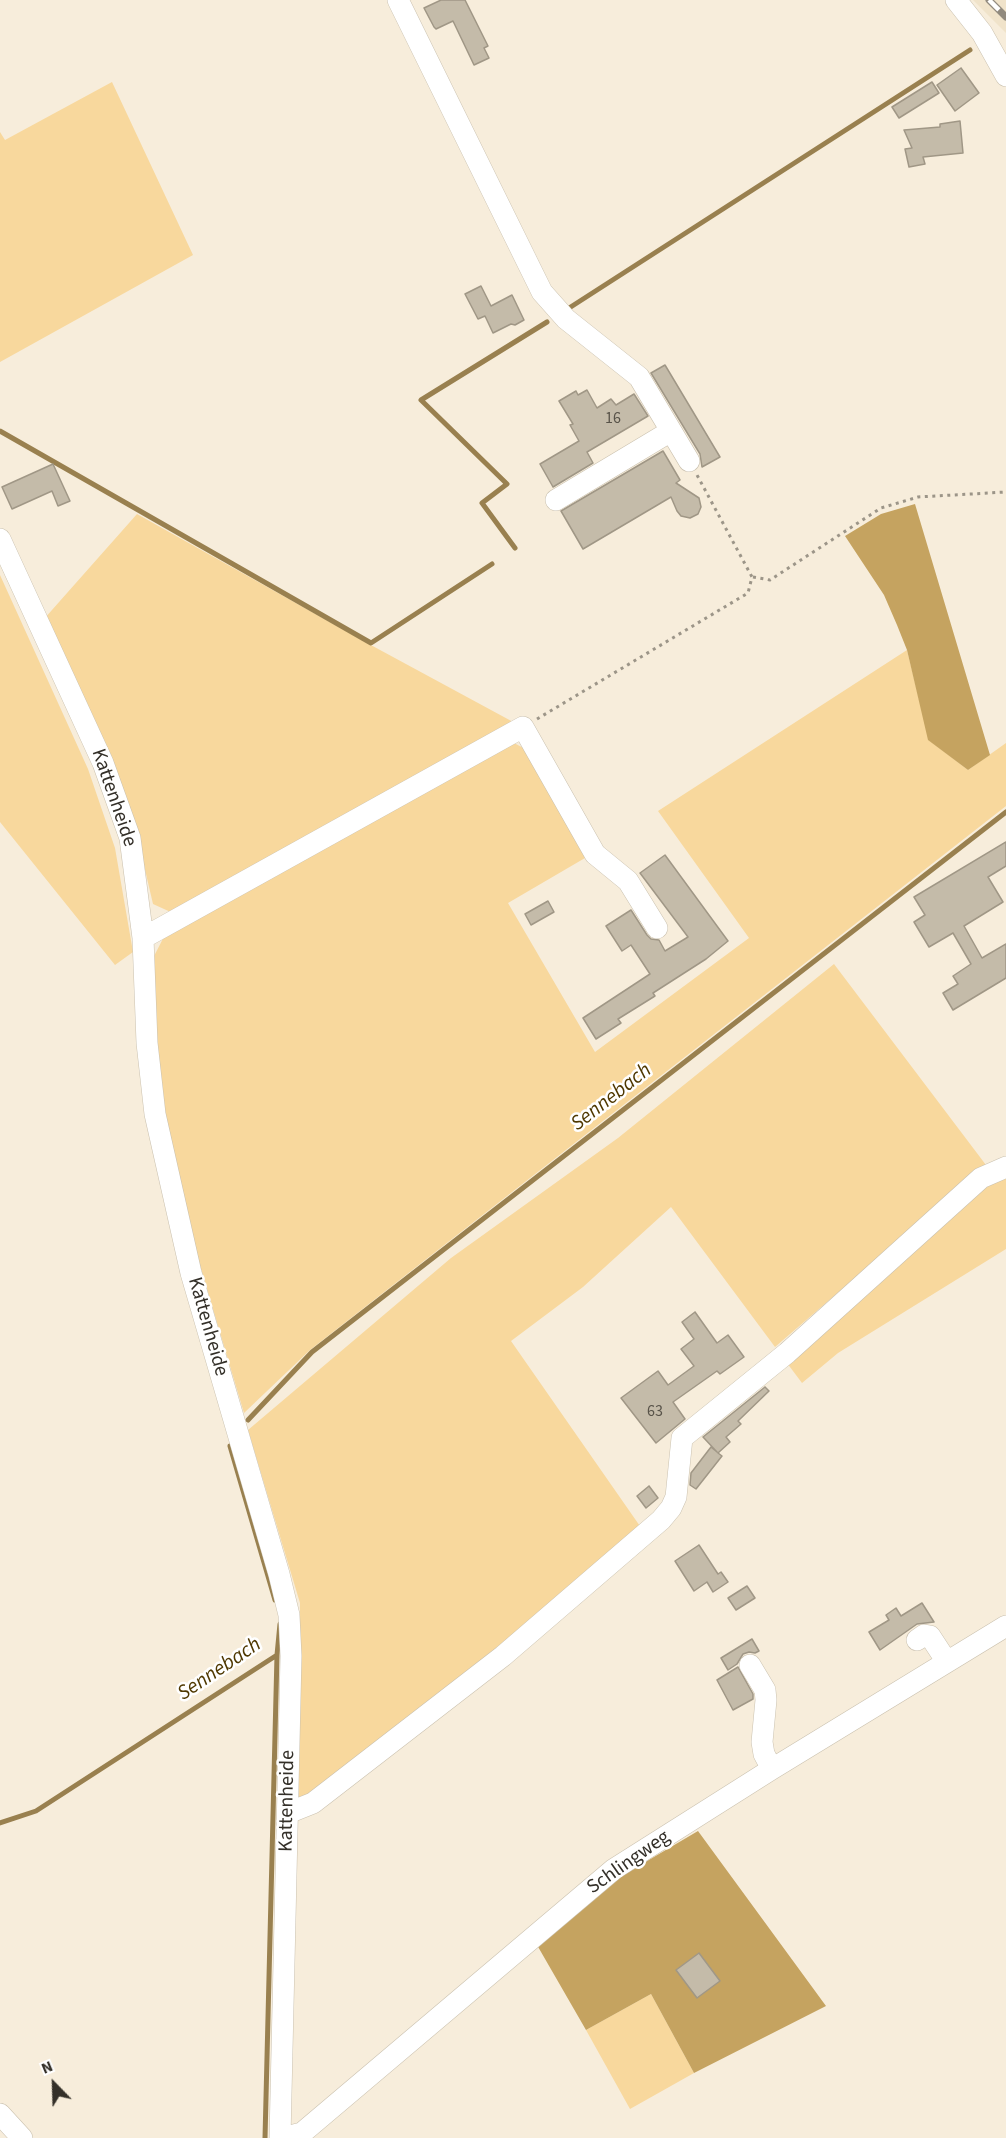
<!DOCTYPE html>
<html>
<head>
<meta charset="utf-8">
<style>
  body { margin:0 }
  #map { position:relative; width:1006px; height:2138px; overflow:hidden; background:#f7eddb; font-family:"Source Sans 3",sans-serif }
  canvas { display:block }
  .north { position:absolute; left:24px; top:2054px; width:60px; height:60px; -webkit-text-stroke:4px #fff; paint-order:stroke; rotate:337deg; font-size:16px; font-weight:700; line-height:24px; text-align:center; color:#343029 }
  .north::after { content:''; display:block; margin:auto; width:21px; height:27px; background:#343029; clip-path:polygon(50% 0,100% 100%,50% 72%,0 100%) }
</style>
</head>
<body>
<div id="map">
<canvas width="1006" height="2138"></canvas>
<div class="north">N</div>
</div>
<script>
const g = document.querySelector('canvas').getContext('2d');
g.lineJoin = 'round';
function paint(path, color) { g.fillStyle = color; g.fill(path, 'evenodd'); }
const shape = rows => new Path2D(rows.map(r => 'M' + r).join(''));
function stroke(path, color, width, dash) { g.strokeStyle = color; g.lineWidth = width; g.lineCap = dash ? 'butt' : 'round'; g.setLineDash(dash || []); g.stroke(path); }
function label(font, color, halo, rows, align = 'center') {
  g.font = font + ' "Source Sans 3",sans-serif'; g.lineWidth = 5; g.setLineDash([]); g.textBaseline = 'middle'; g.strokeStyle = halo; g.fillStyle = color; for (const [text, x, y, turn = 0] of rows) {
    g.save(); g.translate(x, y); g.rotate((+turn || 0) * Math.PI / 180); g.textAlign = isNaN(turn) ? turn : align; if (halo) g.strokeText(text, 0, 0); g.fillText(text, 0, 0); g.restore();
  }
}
const built = shape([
  [973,0,1006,0,1006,33]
]);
const green = shape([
  [112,82,193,255,0,362,0,132,5,140],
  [137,514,369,644,515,723,175,914,153,904,133,818,44,619],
  [0,575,88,769,115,848,133,952,115,965,0,822],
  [907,650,929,740,968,770,1006,743,1006,806,310,1350,244,1413,193,1242,165,1113,157,1042,153,958,168,929,514,743,529,751,580,838,585,858,508,903,595,1052,749,938,658,811],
  [834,964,989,1169,974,1175,775,1347,671,1207,583,1287,511,1341,642,1529,498,1653,310,1797,299,1797,300,1603,248,1430,451,1258,618,1138],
  [1006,1173,1006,1249,838,1353,802,1383,784,1359,983,1181],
  [651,1994,694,2073,630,2109,586,2030]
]);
const forest = shape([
  [915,504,990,755,968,770,928,740,907,650,897,625,884,595,845,536,881,514],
  [698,1831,826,2006,694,2073,651,1994,586,2030,537,1945,620,1877],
  [699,1953,720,1981,676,1970]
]);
const stream = shape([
  [566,310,970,50],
  [0,431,371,643,492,564],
  [515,548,482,503,507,484,421,400,547,322],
  [248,1420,312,1352,1006,812],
  [230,1446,275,1600],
  [0,1823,36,1811,277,1655,280,1624],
  [265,2138,277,1655]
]);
const building = shape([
  [441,0,465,0,488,46,484,48,489,58,474,65,453,21,436,29,434,27,424,8,441,0],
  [961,68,979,93,955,111,937,85,961,68],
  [932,82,939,93,899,118,892,107,932,82],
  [960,121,963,153,923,157,925,164,909,167,905,149,912,148,904,130,940,127,940,124,960,121],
  [481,286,491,306,512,295,524,320,515,325,511,324,493,333,485,316,478,319,465,294,481,286],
  [665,365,720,457,702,467,700,454,651,373,665,365],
  [587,390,597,408,611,399,616,405,634,394,648,416,587,452,593,463,553,487,540,464,579,441,570,425,573,424,559,401,576,391,578,395,587,390],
  [663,451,680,480,676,483,699,498,701,507,698,514,690,518,681,516,677,511,671,497,583,549,561,511,663,451],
  [53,464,70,501,58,506,52,491,12,509,2,487,53,464],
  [1006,842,1006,866,988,877,1003,902,964,926,982,958,1006,944,1006,978,953,1010,943,993,958,984,953,976,971,964,953,933,929,947,914,922,925,915,914,897,1006,842],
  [665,855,728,941,706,959,653,993,655,996,618,1019,621,1023,596,1039,583,1018,650,974,631,945,622,951,606,926,631,910,647,935,651,939,659,940,665,951,688,937,640,873,665,855],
  [548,901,554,912,531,925,525,914,548,901],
  [695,1312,717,1343,728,1335,744,1357,720,1374,717,1371,673,1402,685,1419,656,1443,621,1398,658,1371,668,1385,694,1366,681,1349,694,1339,682,1322,695,1312],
  [765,1387,769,1391,738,1421,741,1424,726,1437,730,1442,718,1453,722,1456,696,1489,690,1485,691,1473,711,1447,717,1452,703,1437,765,1387],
  [649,1486,658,1498,646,1508,637,1496,649,1486],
  [699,1545,718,1574,721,1572,728,1582,713,1592,707,1582,694,1591,675,1561,699,1545],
  [747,1586,755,1598,736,1610,728,1598,747,1586],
  [922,1603,934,1622,917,1624,880,1650,869,1632,889,1620,886,1615,896,1608,901,1616,922,1603],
  [752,1639,759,1651,755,1653,749,1652,743,1654,737,1664,728,1670,721,1658,752,1639],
  [738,1667,753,1694,753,1699,733,1710,717,1680,738,1667],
  [699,1953,720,1981,697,1998,676,1970,699,1953]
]);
const path = shape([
  [753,577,770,580,881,508,918,497,1006,492],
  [537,719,748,593,752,577,697,475]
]);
const minor = shape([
  [398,0,542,292,566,319,639,377,689,461],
  [956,0,982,33,1006,76],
  [556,500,671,431],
  [0,539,103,763,130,838,143,938,147,1043,155,1114,191,1273,279,1574,289,1615,291,1656,280,2138],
  [143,938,523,727,595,854,628,881,657,928],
  [917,1640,924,1635,930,1636,947,1662],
  [750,1665,765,1690,766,1700,762,1742,764,1754,772,1769],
  [288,1813,313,1803,503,1656,661,1520,671,1508,676,1497,682,1438,787,1353,981,1178,1006,1167],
  [0,2114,22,2138],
  [282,2138,302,2133,614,1869,772,1769,1006,1626]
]);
const rail = shape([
  [989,0,1006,17]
]);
const numberNames = [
  ["16",613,419],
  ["63",655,1412]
];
const streetNames = [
  ["Kattenheide",113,798,71],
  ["Kattenheide",207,1327,74],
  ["Kattenheide",288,1801,-89],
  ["Schlingweg",629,1863,-35]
];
const waterNames = [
  ["Sennebach",612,1098,-38],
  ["Sennebach",220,1670,-34]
];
paint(built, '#f0e3ca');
paint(green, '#f8d89d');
paint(forest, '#c5a360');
stroke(stream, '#99804f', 5);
paint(building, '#c4bba9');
stroke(building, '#a09786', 1.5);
stroke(minor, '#cac1af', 22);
stroke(path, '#9c9588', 3, [3, 4.5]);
stroke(minor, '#fff', 21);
stroke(rail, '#918a7e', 7);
stroke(rail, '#fff', 4.5, [14]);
label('16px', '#585349', null, numberNames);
label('20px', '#343029', '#fff', streetNames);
label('italic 21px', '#4f3800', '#fff', waterNames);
</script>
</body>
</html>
